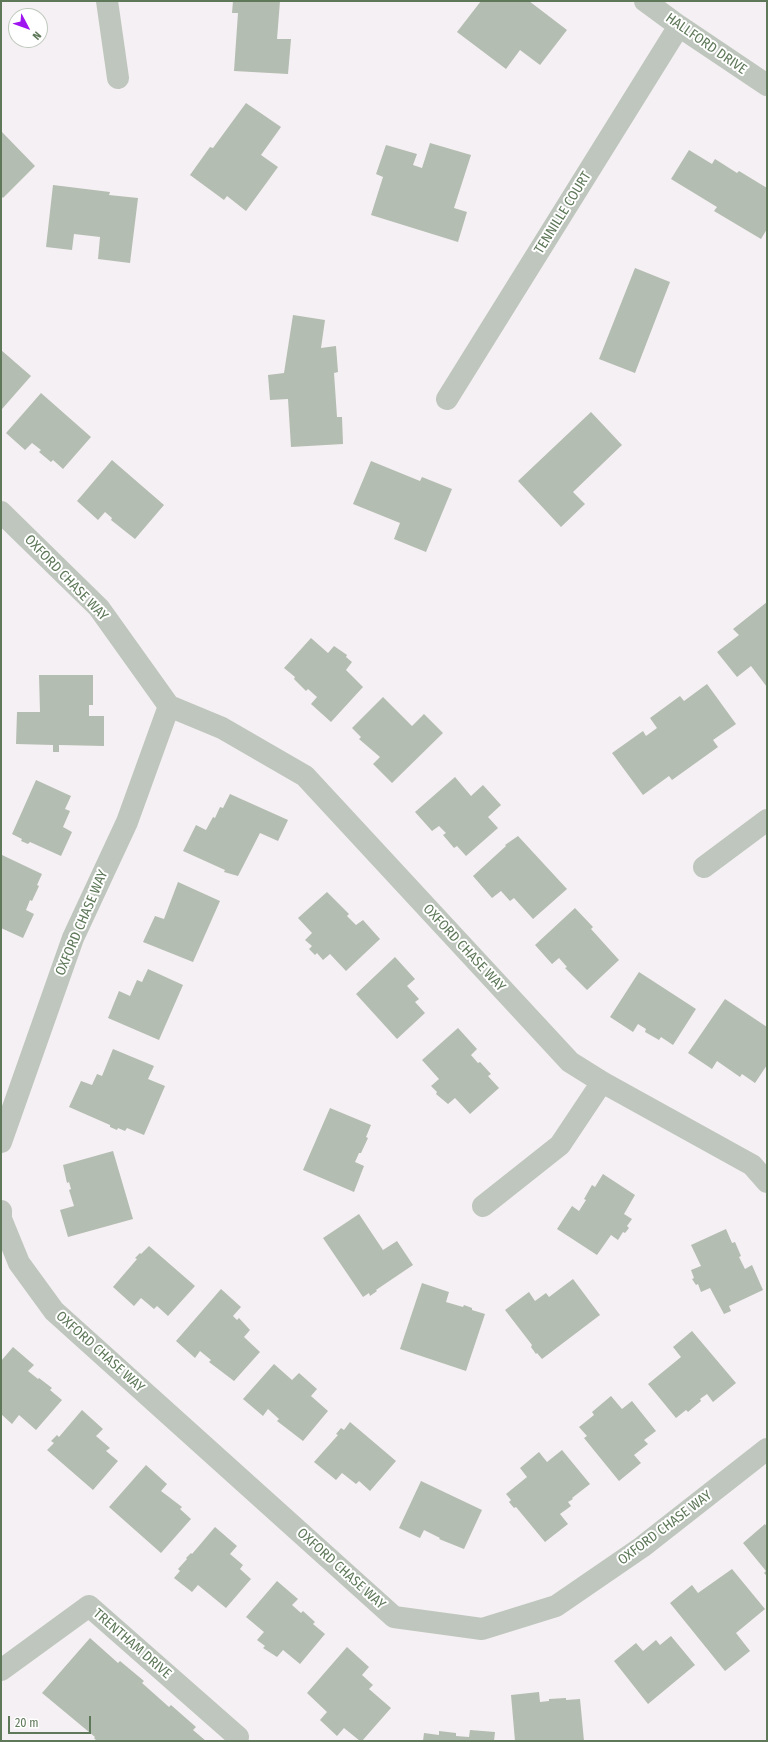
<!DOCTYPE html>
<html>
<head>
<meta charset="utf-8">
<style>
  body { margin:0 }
  #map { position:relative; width:768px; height:1742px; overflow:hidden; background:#f5f0f3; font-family:"Fira Sans Condensed",sans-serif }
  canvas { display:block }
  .frame { position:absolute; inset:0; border:2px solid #5e7859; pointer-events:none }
  .north { position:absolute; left:8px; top:8px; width:40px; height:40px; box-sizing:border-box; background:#fff; border:1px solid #bfc9bd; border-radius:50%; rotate:131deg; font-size:11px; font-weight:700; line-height:16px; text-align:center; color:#5e7859 }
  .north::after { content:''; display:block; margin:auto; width:14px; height:18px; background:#9e15f0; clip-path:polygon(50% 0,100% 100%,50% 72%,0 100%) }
  .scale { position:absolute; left:8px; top:1716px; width:83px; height:18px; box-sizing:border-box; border:2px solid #5e7859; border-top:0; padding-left:5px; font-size:12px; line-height:14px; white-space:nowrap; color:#5e7859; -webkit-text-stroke:3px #fff; paint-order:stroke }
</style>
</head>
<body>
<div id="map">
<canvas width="768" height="1742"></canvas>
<div class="frame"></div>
<div class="north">N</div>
<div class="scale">20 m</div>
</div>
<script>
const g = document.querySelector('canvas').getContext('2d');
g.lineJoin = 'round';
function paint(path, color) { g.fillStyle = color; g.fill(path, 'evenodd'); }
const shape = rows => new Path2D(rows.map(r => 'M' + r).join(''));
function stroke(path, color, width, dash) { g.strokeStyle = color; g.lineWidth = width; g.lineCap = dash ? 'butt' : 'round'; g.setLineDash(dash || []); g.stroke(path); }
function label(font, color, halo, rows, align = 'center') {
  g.font = font + ' "Fira Sans Condensed",sans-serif'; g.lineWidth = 4; g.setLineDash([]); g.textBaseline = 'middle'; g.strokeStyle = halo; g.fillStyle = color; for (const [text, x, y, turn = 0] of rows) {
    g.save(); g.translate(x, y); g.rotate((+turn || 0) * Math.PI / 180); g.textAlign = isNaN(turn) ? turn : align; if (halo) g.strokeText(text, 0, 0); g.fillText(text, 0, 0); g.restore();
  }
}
const building = shape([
  [233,1,280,1,277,39,291,39,288,74,234,71,238,13,232,13],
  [481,1,529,1,567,30,540,65,520,50,506,69,457,32],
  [246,103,281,127,261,155,278,167,246,211,227,196,224,200,190,175,210,147,213,148],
  [1,131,35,166,3,198,1,196],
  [430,143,471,155,454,208,467,212,458,242,371,215,383,177,376,174,386,145,417,154,413,165,422,168],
  [689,150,712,164,715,159,737,173,739,171,767,188,767,229,761,239,714,211,717,207,671,179],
  [53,185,110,192,109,195,138,198,130,263,98,259,100,237,74,234,72,250,46,247],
  [635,268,670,282,635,373,599,359],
  [293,315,325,320,321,348,336,346,338,372,334,373,337,417,342,417,343,444,291,447,288,399,270,400,268,375,284,373],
  [1,350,31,376,2,409,1,408],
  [41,393,91,437,63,469,53,460,51,462,39,452,41,450,32,443,25,450,6,433],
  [591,412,622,445,573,492,585,504,561,527,518,481],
  [112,460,164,505,135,539,111,520,112,518,105,512,98,520,77,501],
  [371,461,420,481,422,477,452,489,426,552,394,539,400,523,353,504],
  [767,602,767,687,751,666,737,677,717,652,739,635,733,629],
  [311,638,328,653,334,646,347,655,346,657,352,662,346,670,363,687,331,722,311,704,317,697,308,689,306,691,294,679,295,677,284,668],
  [39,675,93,675,93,705,89,705,89,716,104,716,104,746,59,745,59,752,53,752,53,745,16,744,17,712,40,712],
  [707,684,736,724,713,740,718,747,672,780,669,776,643,795,612,753,643,731,646,736,657,728,650,718,680,696,684,701],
  [383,697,412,726,424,714,443,733,392,783,373,764,380,757,359,739,361,737,352,728],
  [455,777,471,796,483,785,501,805,488,817,498,828,466,856,457,846,454,848,443,835,446,833,439,826,432,831,415,812],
  [36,780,71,796,65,809,70,811,63,827,72,832,61,856,30,842,28,844,21,841,22,839,12,834],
  [230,794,288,820,278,841,260,833,238,876,224,872,225,870,183,851,196,825,206,830,213,817,215,818,220,807,223,808],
  [518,836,567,889,533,919,514,898,510,901,501,891,492,898,473,876,506,846,505,845],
  [2,855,42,874,37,885,39,886,32,901,30,900,26,910,34,914,23,938,1,928],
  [178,882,220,901,193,962,143,942,155,916,164,919],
  [327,892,349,914,347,916,356,925,363,920,380,939,346,971,330,954,323,960,317,953,315,955,309,949,312,946,305,940,312,933,298,918],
  [575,908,593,927,591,929,619,960,587,990,565,968,567,967,559,958,552,964,535,945],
  [395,957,415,979,407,986,419,999,415,1002,425,1013,397,1039,356,994],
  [148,969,183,985,159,1040,108,1018,119,991,130,996,137,980,142,982],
  [639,972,696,1009,673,1045,661,1037,659,1040,645,1032,646,1029,638,1024,633,1032,610,1017],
  [725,999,767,1027,767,1065,755,1083,742,1074,740,1077,717,1061,712,1069,688,1053],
  [458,1028,477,1049,471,1055,478,1063,480,1062,491,1074,488,1076,499,1088,470,1114,455,1098,448,1104,436,1094,437,1092,431,1086,439,1079,422,1060],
  [113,1049,154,1066,148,1079,165,1086,144,1135,127,1128,125,1131,118,1128,117,1130,110,1127,110,1125,69,1107,81,1081,92,1085,97,1074,102,1076],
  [330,1108,371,1125,366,1137,368,1138,361,1153,359,1153,355,1162,364,1166,354,1192,303,1170],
  [113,1151,133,1219,68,1237,60,1210,74,1206,69,1190,71,1189,69,1182,67,1183,63,1165],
  [603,1174,635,1195,624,1214,632,1219,627,1226,629,1228,625,1233,623,1232,618,1240,611,1235,597,1255,557,1229,572,1206,579,1211,586,1200,584,1199,592,1185,595,1187],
  [359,1214,383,1250,397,1241,413,1265,376,1290,377,1291,370,1296,369,1293,363,1297,323,1238],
  [726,1229,732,1243,735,1242,741,1256,739,1257,745,1269,752,1265,763,1290,729,1306,731,1311,724,1314,710,1288,701,1292,698,1284,696,1285,692,1279,694,1278,691,1270,701,1266,691,1245],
  [149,1246,195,1286,168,1316,157,1306,154,1309,141,1298,134,1306,113,1287,137,1259,135,1258,140,1253,141,1254],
  [573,1279,600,1315,542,1359,537,1353,536,1354,531,1347,532,1345,505,1310,529,1292,535,1301,546,1293,549,1297],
  [422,1283,449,1292,446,1302,463,1307,464,1305,472,1308,472,1310,485,1314,466,1371,400,1349],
  [221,1289,241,1307,233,1316,237,1320,239,1318,250,1330,244,1337,260,1352,234,1381,209,1362,211,1360,200,1351,195,1358,176,1341],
  [692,1331,736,1383,713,1402,707,1394,700,1399,701,1401,688,1412,686,1410,676,1418,648,1384,681,1357,673,1347],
  [13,1347,34,1365,28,1371,38,1379,39,1378,52,1388,50,1390,62,1400,36,1430,19,1415,12,1424,1,1414,1,1361],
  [274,1364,292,1380,299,1373,317,1389,311,1396,328,1411,303,1441,277,1421,279,1419,268,1409,263,1416,243,1399],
  [611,1396,622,1409,632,1401,656,1431,644,1440,648,1444,634,1455,641,1463,619,1481,584,1438,587,1436,579,1427,594,1415,592,1412],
  [82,1410,103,1429,96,1436,110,1448,106,1451,118,1461,93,1490,47,1450,54,1443,51,1441,57,1435,59,1437],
  [350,1422,396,1461,370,1491,359,1481,356,1484,342,1473,336,1480,314,1462,338,1435,336,1434,341,1428,344,1430],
  [562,1450,590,1484,572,1498,573,1499,568,1502,571,1506,560,1514,568,1524,545,1542,516,1507,514,1508,509,1502,511,1500,506,1494,527,1477,520,1468,539,1452,547,1462],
  [146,1465,167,1484,161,1491,182,1507,180,1509,191,1519,161,1553,109,1507],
  [421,1481,482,1510,464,1549,439,1539,440,1538,424,1530,420,1538,399,1528],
  [765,1524,767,1527,767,1576,764,1573,766,1571,743,1543],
  [215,1527,237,1546,230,1554,243,1565,240,1569,251,1579,226,1608,198,1585,192,1592,174,1578,180,1571,178,1569,187,1559,186,1558,191,1553,192,1554],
  [732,1569,765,1609,736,1633,750,1651,725,1671,670,1603,692,1585,698,1593],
  [277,1581,298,1599,292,1605,301,1613,303,1611,315,1622,313,1624,325,1634,300,1664,283,1650,277,1657,263,1648,265,1646,257,1640,264,1632,246,1617],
  [671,1636,695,1665,648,1704,614,1661,636,1643,643,1651,656,1640,660,1645],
  [90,1638,118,1663,120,1661,144,1681,142,1683,169,1707,171,1705,196,1727,193,1730,206,1741,97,1741,94,1738,95,1737,42,1693],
  [347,1647,369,1667,362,1675,373,1685,369,1689,391,1708,362,1741,360,1741,344,1728,337,1736,320,1720,327,1712,307,1693],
  [539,1692,540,1702,549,1701,549,1699,566,1698,566,1700,580,1699,584,1741,515,1741,511,1695],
  [470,1730,495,1732,494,1741,423,1741,424,1733,439,1735,439,1731,456,1733,456,1736,469,1737]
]);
const street = shape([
  [107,1,118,78],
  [645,1,679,26,767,85],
  [447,399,679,26],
  [1,512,99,608,169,706,222,728,305,776,570,1062,602,1082,752,1165,767,1182],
  [704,867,767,820],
  [1,1142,73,938,127,822,169,706],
  [483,1206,560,1145,602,1082],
  [1,1211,1,1219,19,1263,54,1311,394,1617,482,1629,556,1606,642,1547,767,1449],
  [1,1670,89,1606,238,1737]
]);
const streetNames = [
  ["HALLFORD DRIVE",706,44,35],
  ["TENNILLE COURT",563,213,-58],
  ["OXFORD CHASE WAY",66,578,46],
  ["OXFORD CHASE WAY",82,923,-67],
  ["OXFORD CHASE WAY",464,948,47],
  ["OXFORD CHASE WAY",100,1352,42],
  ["OXFORD CHASE WAY",665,1528,-37],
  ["OXFORD CHASE WAY",341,1569,42],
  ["TRENTHAM DRIVE",132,1644,41]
];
paint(building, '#b4bdb1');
stroke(street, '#bec6bd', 22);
label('14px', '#5e7859', '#fff', streetNames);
</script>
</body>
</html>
